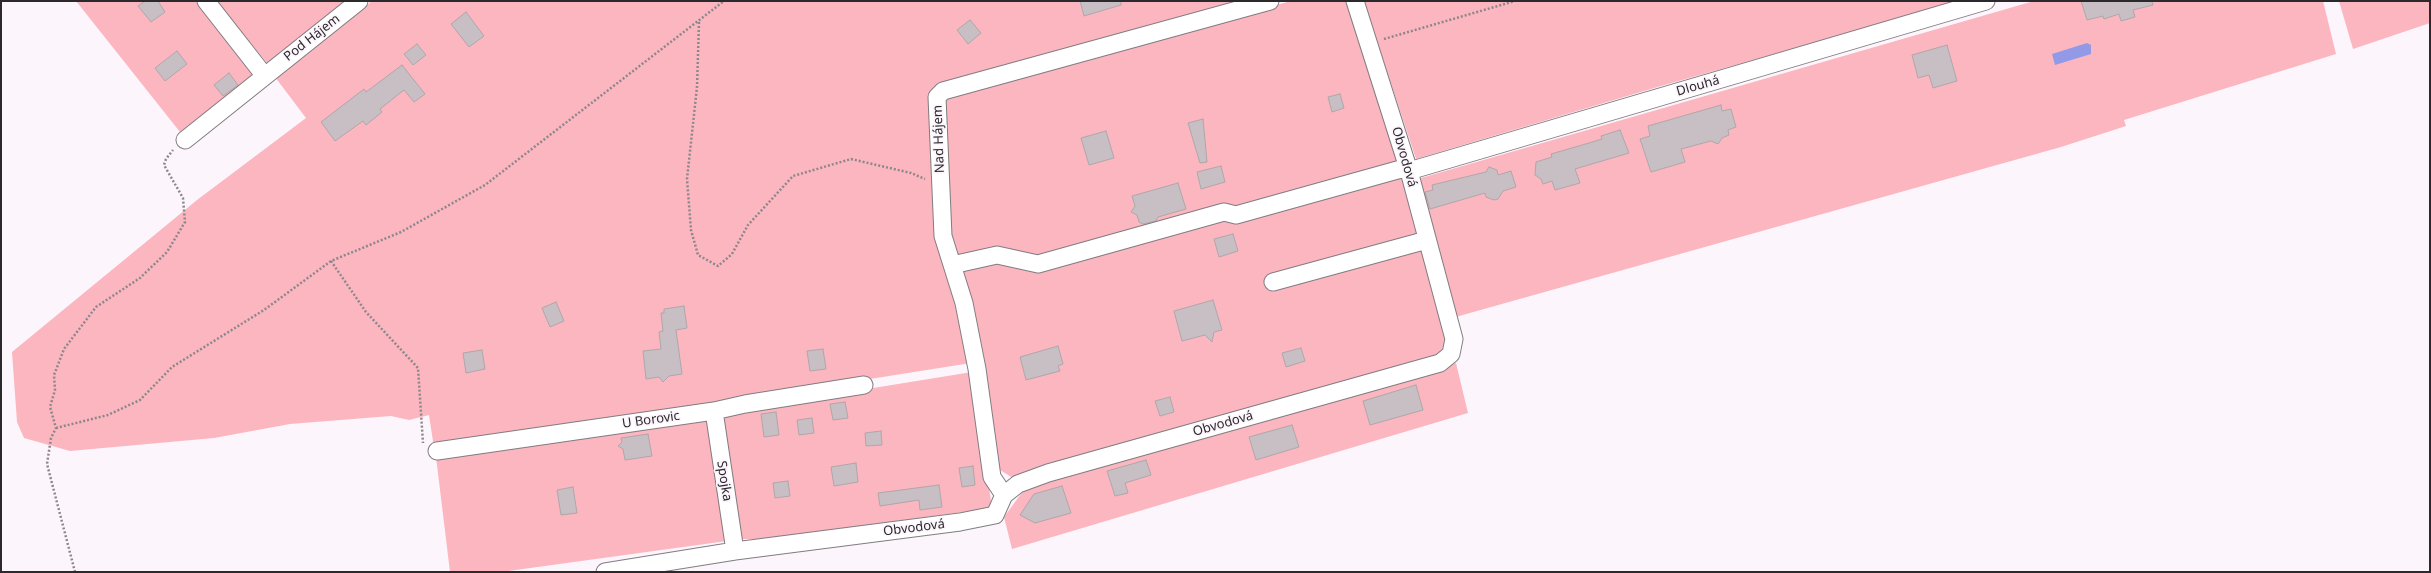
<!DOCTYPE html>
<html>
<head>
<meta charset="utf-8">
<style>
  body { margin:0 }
  #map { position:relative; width:2431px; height:573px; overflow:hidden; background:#fcf6fc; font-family:"Noto Sans",sans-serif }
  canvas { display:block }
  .frame { position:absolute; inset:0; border:2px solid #2c292c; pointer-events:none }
</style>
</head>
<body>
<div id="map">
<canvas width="2431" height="573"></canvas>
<div class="frame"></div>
</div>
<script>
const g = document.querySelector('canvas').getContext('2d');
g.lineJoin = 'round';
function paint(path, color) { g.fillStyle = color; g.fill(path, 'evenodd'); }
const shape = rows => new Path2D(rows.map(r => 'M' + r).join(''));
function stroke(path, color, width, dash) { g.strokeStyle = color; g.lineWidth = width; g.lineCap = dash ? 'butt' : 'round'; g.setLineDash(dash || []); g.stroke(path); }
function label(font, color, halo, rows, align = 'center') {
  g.font = font + ' "Noto Sans",sans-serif'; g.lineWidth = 3.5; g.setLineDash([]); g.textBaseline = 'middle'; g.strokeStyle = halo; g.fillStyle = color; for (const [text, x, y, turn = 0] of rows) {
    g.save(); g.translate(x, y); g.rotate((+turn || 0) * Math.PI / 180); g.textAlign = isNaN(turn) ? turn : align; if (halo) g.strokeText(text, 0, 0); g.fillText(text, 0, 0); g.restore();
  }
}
const green = shape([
  [76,1,197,1,254,74,180,132],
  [216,1,345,1,267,63],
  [372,1,1244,1,935,90,938,235,971,363,434,448,429,415,409,420,391,416,290,424,214,438,70,451,24,438,17,422,12,352,197,200,306,118,275,77],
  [1291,1,1349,1,1418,234,1268,277,1273,292,1296,277,1421,245,1448,341,1446,350,1438,358,1013,478,995,467,948,233,940,97],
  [1362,1,1961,1,1661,86,1416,159,1375,35],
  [2034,1,2323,1,2336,54,2124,120,2126,126,2061,147,1452,318,1416,189,1421,178],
  [2339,1,2430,1,2430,23,2353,49],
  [1456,363,1468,413,1012,549,1004,517,1026,487],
  [972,372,992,508,764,539,740,539,719,413],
  [707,416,727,541,501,572,450,572,436,457]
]);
const water = shape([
  [2087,43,2091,45,2091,54,2055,65,2052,54]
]);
const building = shape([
  [145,1,158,1,165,12,151,22,138,6,145,1],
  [1080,1,1121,1,1121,5,1084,16,1080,1],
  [2081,1,2152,1,2153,5,2133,10,2135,17,2121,21,2119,14,2104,19,2103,16,2087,20,2081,1],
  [466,12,484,36,469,47,451,24,466,12],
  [970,20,981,33,968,44,957,30,970,20],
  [417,44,426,55,413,65,404,54,417,44],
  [1947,45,1957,81,1933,88,1929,75,1918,78,1912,55,1947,45],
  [177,51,187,64,165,81,155,68,177,51],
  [402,65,425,94,414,102,404,90,380,109,382,112,366,125,363,121,335,141,321,122,364,89,366,92,402,65],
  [229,73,238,85,223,96,214,85,229,73],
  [1340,94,1344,108,1332,112,1328,97,1340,94],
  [1721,105,1722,111,1731,109,1736,127,1728,130,1729,135,1722,138,1718,144,1711,141,1681,149,1685,162,1651,172,1640,139,1650,136,1648,126,1721,105],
  [1203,119,1207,162,1200,163,1188,123,1203,119],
  [1620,130,1629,153,1575,169,1580,183,1555,190,1552,181,1543,184,1541,179,1535,175,1536,162,1552,157,1551,154,1589,143,1602,139,1601,136,1620,130],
  [1106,131,1114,158,1089,165,1081,138,1106,131],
  [1221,166,1225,182,1201,189,1197,172,1221,166],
  [1489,167,1497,170,1498,175,1511,171,1516,187,1503,191,1498,199,1494,200,1486,197,1485,193,1430,209,1425,192,1433,190,1432,185,1486,172,1489,167],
  [1178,183,1186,209,1158,217,1156,221,1143,224,1139,222,1137,215,1131,212,1135,206,1132,196,1178,183],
  [1233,234,1238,251,1219,257,1214,239,1233,234],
  [1213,300,1222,330,1214,332,1212,342,1205,335,1182,341,1174,311,1213,300],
  [556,302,564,321,550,327,542,308,556,302],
  [684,306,687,328,676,330,682,374,669,376,663,382,659,377,646,379,643,351,661,349,659,332,663,331,661,313,664,313,664,309,684,306],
  [1058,346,1063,364,1058,366,1060,371,1026,380,1020,357,1058,346],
  [1301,348,1305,361,1286,367,1282,353,1301,348],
  [823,349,826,369,810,371,807,351,823,349],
  [482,350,485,369,466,373,463,353,482,350],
  [1416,385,1423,410,1370,425,1363,401,1416,385],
  [1170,397,1174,412,1160,416,1155,401,1170,397],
  [845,402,848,418,833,420,830,404,845,402],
  [776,412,779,435,764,437,761,414,776,412],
  [812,418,814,433,799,435,797,420,812,418],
  [1292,425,1299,447,1256,460,1249,437,1292,425],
  [881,431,882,445,866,446,865,433,881,431],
  [648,434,652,456,625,460,623,449,618,446,622,442,621,438,648,434],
  [1146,460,1151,475,1125,483,1128,493,1115,496,1107,471,1146,460],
  [856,463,858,482,834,486,831,467,856,463],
  [973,466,975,485,962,487,959,468,973,466],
  [788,481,790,496,775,498,773,483,788,481],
  [939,485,942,507,920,510,919,500,880,506,878,493,939,485],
  [1062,486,1071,513,1035,523,1020,515,1034,494,1062,486],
  [573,487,577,513,561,515,557,490,573,487]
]);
const path = shape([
  [699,22,697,87,687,179,691,230,698,255,718,266,732,254,748,225,793,176,851,159,911,173,925,179],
  [1384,39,1515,1],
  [331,261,366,312,418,368,423,443],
  [56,428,108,415,140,400,172,367,264,310,331,261,401,232,485,185,724,1],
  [75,572,47,464,51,438,56,428,50,407,55,390,54,375,64,349,96,307,140,278,167,252,185,222,183,198,164,165,166,159,173,150]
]);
const minor = shape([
  [206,1,264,75],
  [185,140,359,1],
  [952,265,997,255,1038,264,1224,212,1236,215,1401,169,1409,171,1986,1],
  [1273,282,1427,240],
  [714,411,735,551],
  [437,451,714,411,745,404,864,385],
  [1004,495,992,477,977,369,964,303,943,236,937,97,943,91,1270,1],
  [605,572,735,551,960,522,995,515,1004,495,1018,484,1048,473,1440,363,1451,354,1454,339,1409,171,1355,1]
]);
const streetNames = [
  ["Pod Hájem",312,38,-38],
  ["Dlouhá",1698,86,-16],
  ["Nad Hájem",939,139,-92],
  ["Obvodová",1404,157,74],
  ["U Borovic",651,420,-8],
  ["Obvodová",1223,424,-16],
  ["Spojka",724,481,81],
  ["Obvodová",914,528,-7]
];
paint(green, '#fcb6bf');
paint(water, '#9299e7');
paint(building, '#c7bfc3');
stroke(building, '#afa7ab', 1);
stroke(minor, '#817c81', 19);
stroke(path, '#8c878c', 2.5, [2, 2]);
stroke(minor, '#fff', 17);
label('13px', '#2c292c', '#fcf6fc', streetNames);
</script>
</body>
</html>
